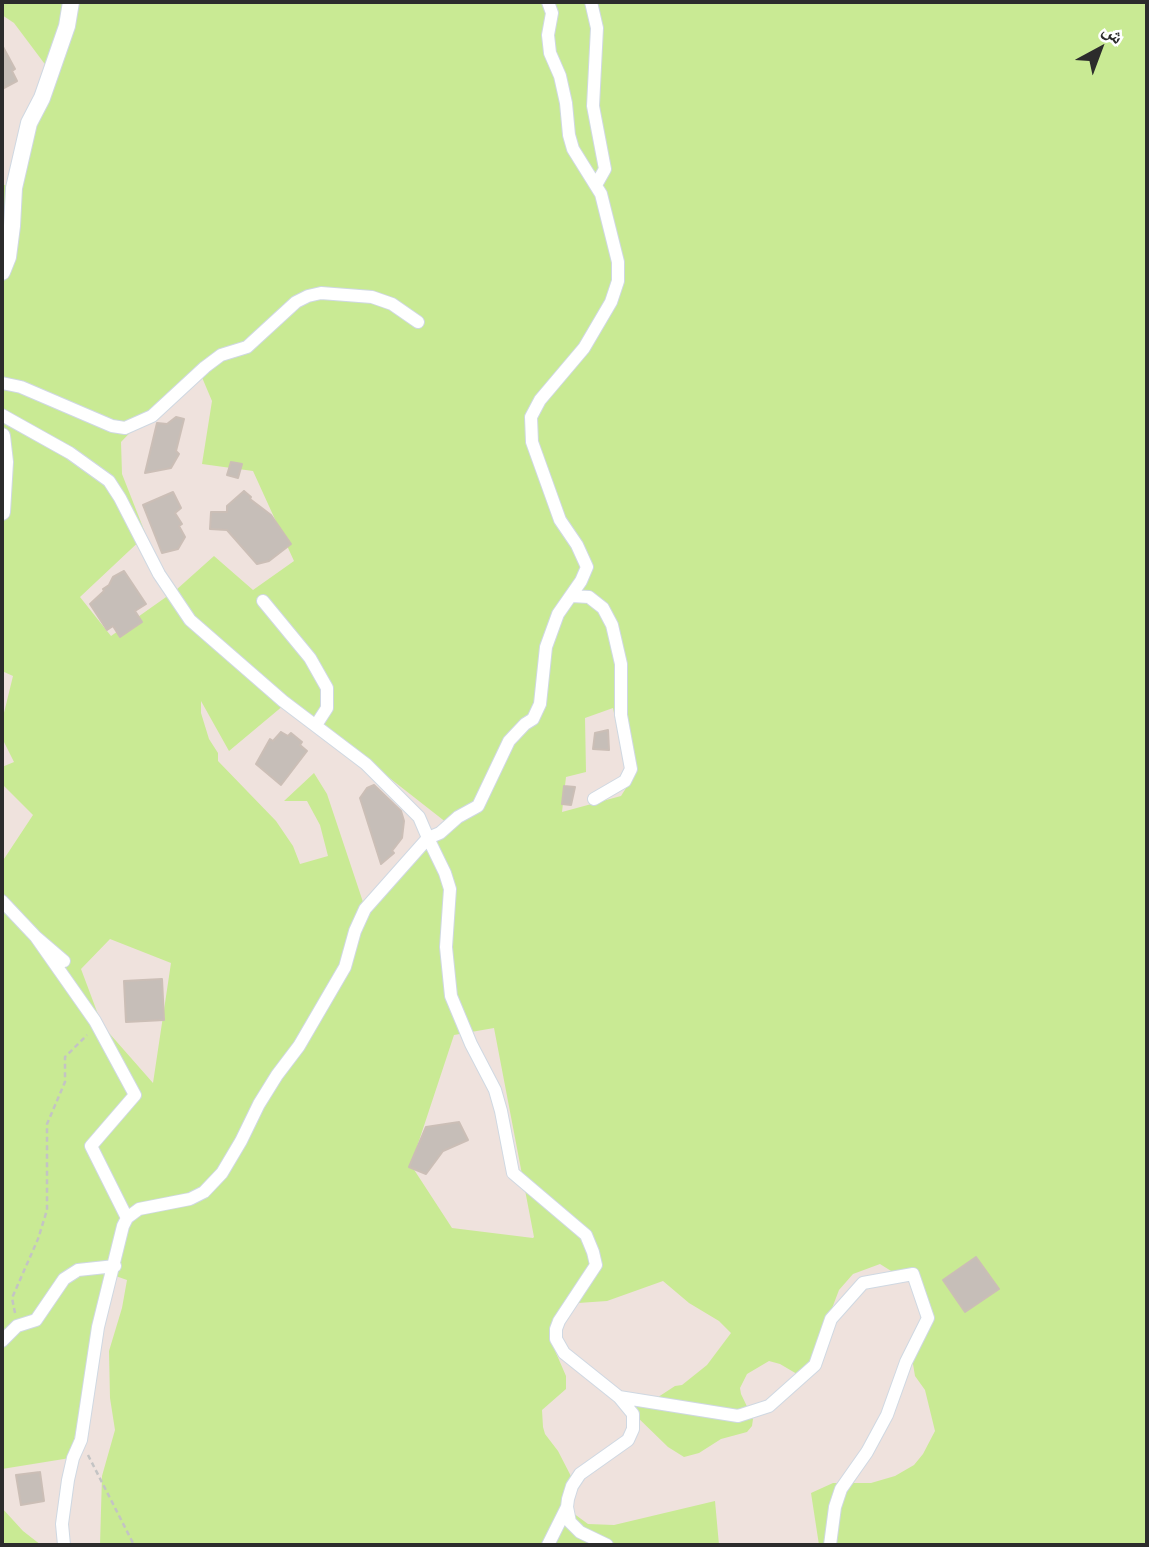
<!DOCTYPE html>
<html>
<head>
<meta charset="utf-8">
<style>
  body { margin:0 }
  #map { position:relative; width:1149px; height:1547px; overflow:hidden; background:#efe2dd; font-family:"Golos Text","Noto Naskh Arabic",sans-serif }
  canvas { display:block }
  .frame { position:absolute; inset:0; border:4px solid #2c2c2c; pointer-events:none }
  .north { position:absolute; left:1065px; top:14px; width:70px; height:70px; -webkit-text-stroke:5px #fff; paint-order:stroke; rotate:41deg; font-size:19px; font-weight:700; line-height:28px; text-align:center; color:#2c2c2c }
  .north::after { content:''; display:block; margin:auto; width:24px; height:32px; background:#2c2c2c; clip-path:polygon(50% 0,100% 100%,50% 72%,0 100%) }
</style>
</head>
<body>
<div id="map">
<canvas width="1149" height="1547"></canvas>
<div class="frame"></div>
<div class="north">ش</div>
</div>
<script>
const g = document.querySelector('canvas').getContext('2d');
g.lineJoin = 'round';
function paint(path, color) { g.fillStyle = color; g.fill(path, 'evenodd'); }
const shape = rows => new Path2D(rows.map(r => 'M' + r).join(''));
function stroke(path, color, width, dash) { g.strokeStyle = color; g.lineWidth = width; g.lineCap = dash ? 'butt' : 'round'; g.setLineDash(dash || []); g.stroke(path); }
const green = shape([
  [2,2,1147,2,1147,1545,819,1545,811,1493,833,1483,871,1483,895,1476,914,1465,923,1454,935,1431,925,1390,915,1376,913,1364,912,1354,921,1327,923,1291,880,1264,853,1274,839,1290,813,1358,797,1374,780,1364,769,1361,747,1374,740,1388,741,1394,753,1419,752,1426,747,1432,721,1439,699,1453,684,1457,668,1447,632,1412,634,1405,649,1403,675,1386,682,1385,707,1365,731,1333,719,1321,689,1303,663,1281,607,1301,578,1303,552,1337,553,1346,566,1376,566,1389,542,1410,543,1427,545,1434,558,1451,575,1484,573,1513,588,1524,614,1525,715,1501,719,1545,100,1545,102,1476,115,1430,110,1398,109,1351,122,1308,127,1280,110,1274,70,1458,2,1469,2,862,33,815,2,784,2,767,14,762,2,738,2,721,13,676,2,671,2,184,18,190,47,67,14,23,2,15],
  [201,375,212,401,202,464,253,471,294,561,253,590,214,556,176,590,111,636,80,597,146,535,122,474,121,442,145,417],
  [290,700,447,823,375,895,363,902,327,794,314,773,284,801,307,801,320,825,328,856,300,864,293,846,276,821,218,761,218,753,209,739,201,713,201,701,229,751],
  [613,708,628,785,621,796,562,812,566,777,586,772,585,718],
  [110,939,171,963,153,1083,102,1025,81,969],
  [494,1028,534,1237,533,1238,452,1228,411,1165,454,1035],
  [2,1508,23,1531,41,1545,2,1545]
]);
const building = shape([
  [2,45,15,69,12,71,17,81,2,89,2,45],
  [176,417,184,419,176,451,179,454,171,468,145,473,157,423,167,424,176,417],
  [231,462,242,464,238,478,227,475,231,462],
  [244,491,251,497,250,499,271,515,291,544,269,561,257,564,227,530,210,529,211,512,227,512,227,506,244,491],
  [173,492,181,508,175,513,182,524,179,526,185,537,178,549,162,553,143,505,173,492],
  [124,571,146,604,135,611,142,622,120,637,113,626,107,630,90,604,104,591,103,589,109,585,113,577,124,571],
  [608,730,609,750,593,749,595,733,608,730],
  [281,732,288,736,291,733,302,742,300,745,307,751,281,785,256,764,270,739,273,741,281,732],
  [374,785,401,811,404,821,402,838,392,851,394,853,381,864,360,798,367,788,374,785],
  [564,786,575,787,571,805,562,804,564,786],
  [162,979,164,1020,126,1022,124,981,162,979],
  [459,1122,468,1140,443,1151,426,1174,409,1167,426,1127,459,1122],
  [976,1257,999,1289,965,1312,943,1280,976,1257],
  [40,1472,44,1501,21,1505,16,1475,40,1472]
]);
const path = shape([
  [15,1313,12,1298,38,1239,47,1210,47,1124,65,1082,65,1057,87,1035],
  [88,1455,134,1545]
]);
const minor = shape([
  [548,2,552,13,548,35,550,53,560,76,566,103,569,135,573,149,601,194,618,262,618,281,611,302,584,348,540,400,531,417,532,442,560,520,577,545,587,567,581,581,558,614,546,647,540,704,533,719,525,724,509,741,478,806,458,817,440,833,428,838,445,873,450,889,446,947,451,996,471,1044,495,1090,501,1111,513,1173,586,1235,593,1252,596,1265,559,1321,556,1329,556,1339,564,1353,619,1397,633,1414,633,1429,628,1440,580,1474,572,1486,568,1499,567,1507,570,1522,580,1532,607,1545],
  [591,2,597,28,593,106,605,169,596,185],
  [2,383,21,387,112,426,125,428,152,416,205,367,221,355,247,347,296,302,308,296,321,293,372,297,392,304,418,322],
  [2,415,70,453,109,481,120,498,159,574,190,620,283,701,366,764,419,817,428,838,365,909,355,931,345,967,299,1046,277,1075,259,1104,241,1141,222,1173,204,1192,190,1199,139,1209,127,1218,123,1226,98,1327,81,1440,73,1458,68,1480,62,1524,64,1545],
  [572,596,589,597,603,608,612,625,621,664,621,715,631,769,625,781,594,799],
  [263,601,310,658,327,688,327,708,316,725],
  [2,901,36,937,64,961],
  [36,937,95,1021,135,1095,91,1146,127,1218],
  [2,1341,17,1326,36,1320,64,1279,78,1270,115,1266],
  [619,1397,738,1416,769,1406,815,1365,831,1319,863,1283,913,1274,928,1318,906,1362,887,1415,867,1452,841,1489,835,1507,830,1545],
  [548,1545,567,1507]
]);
const tertiary = shape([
  [2,272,8,257,12,226,14,188,29,123,42,98,67,26,71,2],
  [2,436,5,462,2,512]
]);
paint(green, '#c9ea94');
paint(building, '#c6beb8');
stroke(building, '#cbbeb6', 2);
stroke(minor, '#cfd8e2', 14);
stroke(tertiary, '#cfd8e2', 18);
stroke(path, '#c4c4c4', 2.5, [5, 3.5]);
stroke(minor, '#fff', 12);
stroke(tertiary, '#fff', 16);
</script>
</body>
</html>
